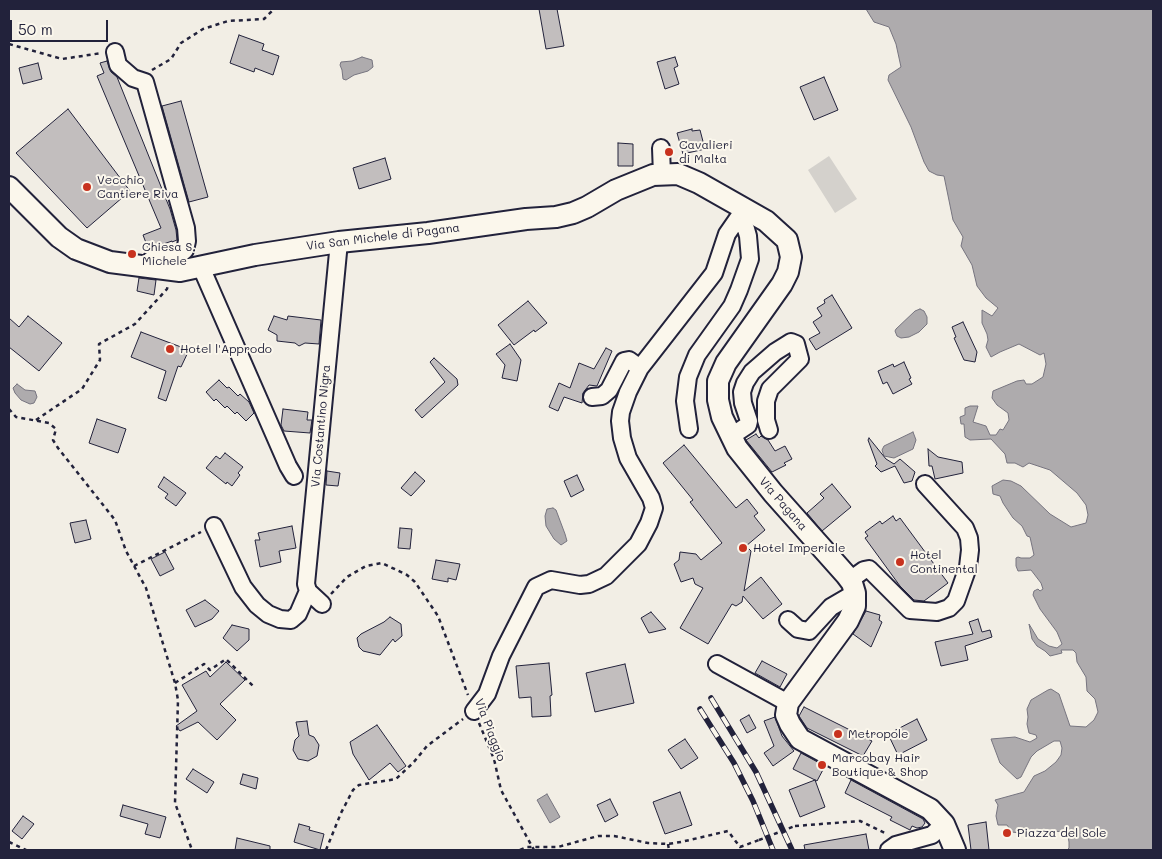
<!DOCTYPE html>
<html>
<head>
<meta charset="utf-8">
<style>
  body { margin:0 }
  #map { position:relative; width:1162px; height:859px; overflow:hidden; background:#f2eee5; font-family:Mali,sans-serif }
  canvas { display:block }
  .frame { position:absolute; inset:0; border:10px solid #22223b; pointer-events:none }
  .scale { position:absolute; left:10px; top:20px; width:98px; height:22px; box-sizing:border-box; border:2px solid #22223b; border-top:0; padding-left:6px; font-size:15px; line-height:18px; white-space:nowrap; color:#22223b; -webkit-text-stroke:4px #fbf7ec; paint-order:stroke }
</style>
</head>
<body>
<div id="map">
<canvas width="1162" height="859"></canvas>
<div class="frame"></div>
<div class="scale">50 m</div>
</div>
<script>
const g = document.querySelector('canvas').getContext('2d');
g.lineJoin = 'round';
function paint(path, color) { g.fillStyle = color; g.fill(path, 'evenodd'); }
const shape = rows => new Path2D(rows.map(r => 'M' + r).join(''));
function stroke(path, color, width, dash) { g.strokeStyle = color; g.lineWidth = width; g.lineCap = dash ? 'butt' : 'round'; g.setLineDash(dash || []); g.stroke(path); }
function label(font, color, halo, rows, align = 'center') {
  g.font = font + ' Mali,sans-serif'; g.lineWidth = 4; g.setLineDash([]); g.textBaseline = 'middle'; g.strokeStyle = halo; g.fillStyle = color; for (const [text, x, y, turn = 0] of rows) {
    g.save(); g.translate(x, y); g.rotate((+turn || 0) * Math.PI / 180); g.textAlign = isNaN(turn) ? turn : align; if (halo) g.strokeText(text, 0, 0); g.fillText(text, 0, 0); g.restore();
  }
}
const green = shape([
  [829,156,857,199,835,213,808,170]
]);
const water = shape([
  [866,9,1153,9,1153,850,1067,850,1069,848,1069,842,1068,836,1064,832,1054,831,1043,836,1012,832,1007,825,998,825,996,816,998,805,995,800,1024,792,1034,776,1045,771,1056,762,1061,755,1062,748,1060,741,1054,741,1037,751,1031,757,1021,777,1017,779,1000,763,991,739,1015,737,1030,742,1037,738,1036,735,1029,733,1027,724,1028,717,1027,709,1031,700,1048,690,1051,689,1059,694,1070,726,1086,727,1094,720,1098,712,1095,699,1087,691,1086,677,1077,662,1076,653,1073,650,1061,650,1062,653,1050,656,1045,651,1037,646,1032,639,1029,624,1038,639,1049,646,1057,648,1062,644,1057,632,1040,609,1033,595,1034,591,1038,589,1040,591,1043,589,1041,583,1031,570,1018,571,1016,566,1016,558,1018,557,1021,558,1030,558,1034,555,1030,537,1027,536,1022,526,1013,518,1003,503,1000,496,993,494,992,486,1003,480,1011,481,1021,486,1050,514,1071,527,1086,523,1088,515,1086,505,1077,493,1050,470,1029,463,1023,467,1015,463,1007,463,1005,454,991,439,970,440,965,437,964,424,961,424,960,417,965,415,965,408,970,406,978,406,973,422,986,426,990,435,996,435,1000,429,1003,430,1009,420,1008,413,997,405,992,398,993,391,1017,381,1024,380,1026,384,1032,384,1043,377,1046,364,1044,353,1040,355,1019,344,1000,352,991,357,986,347,988,340,987,334,982,323,982,310,992,316,998,308,986,298,977,286,972,265,961,246,963,237,953,220,944,176,937,175,929,171,924,162,911,127,888,80,889,75,901,67,896,44,889,27,874,22,866,9],
  [362,57,372,60,373,67,368,71,354,75,346,80,343,79,342,70,340,65,341,62,352,61,362,57],
  [920,309,924,311,927,317,927,324,919,332,909,337,901,338,897,336,895,331,896,329,915,311,920,309],
  [17,384,25,390,35,391,37,397,34,403,30,404,21,400,15,393,13,388,17,384],
  [913,432,916,440,913,449,894,458,884,456,882,450,884,446,913,432],
  [553,508,556,510,565,534,567,541,561,545,554,539,546,526,545,516,547,509,553,508],
  [547,794,560,817,550,823,537,800,547,794]
]);
const building = shape([
  [539,9,557,9,564,46,546,49,539,9],
  [239,35,264,44,262,50,279,56,273,75,255,68,254,72,230,63,239,35],
  [675,57,678,66,674,68,679,84,665,89,657,62,675,57],
  [107,61,111,72,117,77,170,209,176,230,177,240,172,242,172,241,152,248,148,248,143,235,161,228,97,76,104,73,100,63,107,61],
  [38,63,42,79,23,84,19,68,38,63],
  [824,77,838,110,814,120,800,87,824,77],
  [181,101,208,197,189,202,162,106,181,101],
  [68,109,130,191,87,228,16,153,68,109],
  [692,129,692,131,700,130,705,149,683,154,677,133,692,129],
  [618,143,633,144,633,166,618,166,618,143],
  [385,158,391,179,359,189,353,168,385,158],
  [139,278,156,280,154,295,137,291,139,278],
  [832,295,852,328,816,350,809,339,820,333,813,322,822,316,817,308,825,303,824,300,832,295],
  [528,301,547,323,535,332,534,330,514,345,498,325,528,301],
  [28,316,62,343,39,371,9,347,9,318,19,327,28,316],
  [274,316,287,320,288,316,321,320,319,344,305,343,299,346,295,343,277,341,277,335,268,330,274,316],
  [963,322,977,352,975,362,964,360,954,338,956,337,952,327,963,322],
  [141,332,189,350,181,367,178,366,166,401,158,398,166,371,131,357,141,332],
  [510,344,521,360,517,381,502,378,505,365,496,354,510,344],
  [606,348,612,351,597,386,589,385,583,393,582,403,564,397,558,411,549,407,559,383,570,388,579,363,594,369,606,348],
  [434,358,457,379,458,385,422,418,415,410,445,382,430,362,434,358],
  [904,362,911,378,909,379,912,384,893,394,887,382,883,384,878,371,893,364,894,367,904,362],
  [219,380,227,388,229,387,238,396,240,394,249,402,254,413,246,421,237,412,235,414,227,406,225,408,216,399,214,401,206,392,219,380],
  [283,409,308,412,307,420,312,420,310,433,284,431,281,425,283,409],
  [97,419,126,429,118,453,89,443,97,419],
  [756,434,759,438,761,436,768,440,775,451,785,446,792,459,784,463,786,465,772,472,746,440,756,434],
  [869,438,886,459,894,464,900,459,915,472,912,481,904,483,895,466,881,472,875,466,877,464,868,440,869,438],
  [684,445,736,508,747,499,758,513,754,516,765,530,746,546,751,551,744,591,761,577,782,604,763,619,743,596,742,602,736,606,732,604,708,644,680,628,703,588,695,584,693,578,681,582,674,564,679,560,680,552,696,554,701,560,722,543,690,502,693,500,663,463,684,445],
  [928,449,938,457,962,462,963,473,935,479,932,466,929,466,928,449],
  [225,453,243,467,238,473,240,475,232,486,227,482,226,484,206,468,216,456,220,459,225,453],
  [327,471,340,473,338,486,326,485,327,471],
  [415,472,425,481,411,496,401,488,415,472],
  [577,475,584,490,571,497,564,481,577,475],
  [164,477,186,493,176,506,165,498,168,494,158,487,164,477],
  [832,484,851,507,822,531,807,513,824,498,820,494,832,484],
  [893,516,896,521,900,518,948,583,924,601,914,600,900,586,865,538,868,536,865,532,880,521,882,524,893,516],
  [86,520,91,539,75,543,70,523,86,520],
  [292,526,296,548,279,551,281,562,260,567,255,540,260,540,258,533,292,526],
  [400,528,412,529,410,549,398,548,400,528],
  [165,552,174,569,160,576,151,559,165,552],
  [436,560,460,564,456,580,448,578,448,582,432,579,436,560],
  [205,600,219,611,212,619,195,627,186,610,205,600],
  [866,611,880,615,879,620,882,622,871,647,853,634,866,611],
  [651,612,666,629,649,633,641,618,651,612],
  [390,617,401,624,402,636,395,642,393,639,380,655,363,651,359,647,357,638,361,634,384,622,390,617],
  [978,619,982,632,990,630,992,637,965,646,968,660,941,666,935,642,973,634,969,622,978,619],
  [232,625,249,629,249,640,237,651,223,638,232,625],
  [762,661,787,674,780,687,755,673,762,661],
  [226,662,245,680,220,704,236,720,217,740,198,722,180,731,176,726,197,711,182,685,206,671,210,677,226,662],
  [549,663,552,695,550,696,551,716,532,717,531,697,519,698,516,666,549,663],
  [625,664,634,703,595,712,586,673,625,664],
  [804,707,872,741,863,756,807,728,799,716,804,707],
  [749,715,756,728,747,733,740,720,749,715],
  [775,717,782,736,794,751,773,766,764,753,774,746,764,721,775,717],
  [917,719,927,740,898,755,888,734,917,719],
  [307,721,309,735,314,737,319,745,317,756,308,761,298,759,293,750,295,740,299,736,296,722,307,721],
  [377,725,406,766,398,772,390,763,369,780,353,754,350,742,377,725],
  [685,739,698,758,681,769,668,750,685,739],
  [801,753,825,766,817,781,793,769,801,753],
  [193,769,214,782,207,793,186,779,193,769],
  [243,774,258,778,256,789,240,784,243,774],
  [815,780,825,807,800,817,789,790,815,780],
  [851,780,923,819,925,823,922,827,917,828,912,826,910,830,890,820,892,817,845,793,851,780],
  [680,792,692,825,665,834,653,802,680,792],
  [610,799,618,815,605,822,597,805,610,799],
  [123,805,166,817,160,838,145,834,148,824,120,816,123,805],
  [23,816,34,824,22,839,12,831,23,816],
  [986,822,989,850,971,850,968,825,986,822],
  [299,824,310,827,309,830,324,834,320,850,294,842,299,824],
  [866,834,869,850,805,850,804,845,866,834],
  [237,838,270,846,270,850,235,850,237,838]
]);
const path = shape([
  [9,44,62,59,102,53],
  [152,70,171,59,181,43,203,29,228,21,264,19,274,9],
  [9,409,16,417,49,423,56,429,53,440,58,448,115,520,126,551,146,588,175,683,178,700,175,803,192,850],
  [36,420,82,389,100,360,99,344,135,324,167,289,168,285],
  [134,566,201,532],
  [331,594,347,577,366,566,382,563,407,575,415,582,438,616,468,695],
  [175,683,204,664,210,670,226,659,253,686],
  [479,723,494,759,501,790,534,850],
  [795,826,860,821,887,834],
  [9,842,26,850],
  [668,844,669,850],
  [326,850,341,813,353,790,359,785,396,779,413,763,427,746,463,719],
  [520,850,527,847,558,847,598,836,614,836,648,843,668,844,681,842,728,831,740,847,759,840]
]);
const minor = shape([
  [115,52,118,65,133,78,145,82,186,228,187,241,185,250,179,255,157,257,151,260,146,267],
  [661,148,662,175],
  [201,267,288,466,294,476],
  [592,397,602,396,609,390,624,361,629,360,640,368],
  [689,429,685,401,688,377,697,355,732,306,739,290,750,259,748,236,746,229,738,219],
  [730,437,748,425,749,421,743,403,742,392,745,383,752,372,775,352,791,342,796,344,800,359,770,389,766,401,766,420,769,430],
  [214,526,243,587,257,605,268,614,280,619,291,620,298,614,308,591],
  [850,580,864,570,869,569,910,610,937,612,949,608,956,601,968,567,970,550,969,538,965,528,925,484],
  [322,604,308,591,306,584,339,242],
  [788,620,798,629,809,631,831,607,855,593],
  [717,664,788,703],
  [474,711,487,694,501,656,536,587,551,580,580,585,589,584,606,576,638,544,649,523,654,508,651,498,628,458,622,438,620,421,621,412,628,392,640,368,714,273,727,234,745,208],
  [889,850,896,845,932,835,944,824]
]);
const major = shape([
  [9,187,59,237,76,249,110,262,180,271,255,255,339,242,428,233,526,219,556,217,573,213,587,207,616,190,653,175,678,174,699,183,766,221,787,240,791,257,788,272,782,284,726,363,718,381,718,400,722,417,737,448,773,493,846,575,852,583,855,593,855,606,848,621,788,703,786,715,790,724,800,739,930,809,944,824,955,850]
]);
const rail = shape([
  [711,698,756,772,792,850],
  [700,709,734,763,753,801,773,850]
]);
const pathBridge = shape([
  [759,840,795,826]
]);
const markers = [
  [669,152,5,"#c8321e"],
  [87,187,5,"#c8321e"],
  [132,254,5,"#c8321e"],
  [170,349,5,"#c8321e"],
  [743,548,5,"#c8321e"],
  [900,562,5,"#c8321e"],
  [838,734,5,"#c8321e"],
  [822,765,5,"#c8321e"],
  [1007,833,5,"#c8321e"]
];
const poiNames = [
  ["Cavalieri",679,145],
  ["di Malta",679,159],
  ["Vecchio",97,180],
  ["Cantiere Riva",97,194],
  ["Chiesa S.",142,247],
  ["Michele",142,261],
  ["Hotel l'Approdo",180,349],
  ["Hotel Imperiale",753,548],
  ["Hotel",910,555],
  ["Continental",910,569],
  ["Metropole",848,734],
  ["Marcobay Hair",832,758],
  ["Boutique & Shop",832,772],
  ["Piazza del Sole",1017,833]
];
const streetNames = [
  ["Via San Michele di Pagana",383,237,-7],
  ["Via Costantino Nigra",321,426,-85],
  ["Via Pagana",783,504,49],
  ["Via Piaggio",490,730,69]
];
paint(green, '#d4d1cc');
paint(water, '#aeabad');
stroke(water, '#76747f', 1);
paint(building, '#c2bebe');
stroke(building, '#22223b', 1);
stroke(minor, '#22223b', 20);
stroke(major, '#22223b', 24);
stroke(path, '#22223b', 2.5, [4, 4]);
stroke(minor, '#fbf7ec', 16);
stroke(major, '#fbf7ec', 20);
stroke(rail, '#22223b', 5.5);
stroke(rail, '#fbf7ec', 4, [11]);
stroke(pathBridge, '#22223b', 2.5, [4, 4]);
for (const [x, y, r, color] of markers) { const dot = new Path2D(); dot.arc(x, y, r, 0, 2 * Math.PI); g.fillStyle = color; g.fill(dot); stroke(dot, '#fbf7ec', 2); }
label('12px', '#22223b', '#fbf7ec', poiNames, 'left');
label('12px', '#22223b', '#fbf7ec', streetNames);
</script>
</body>
</html>
